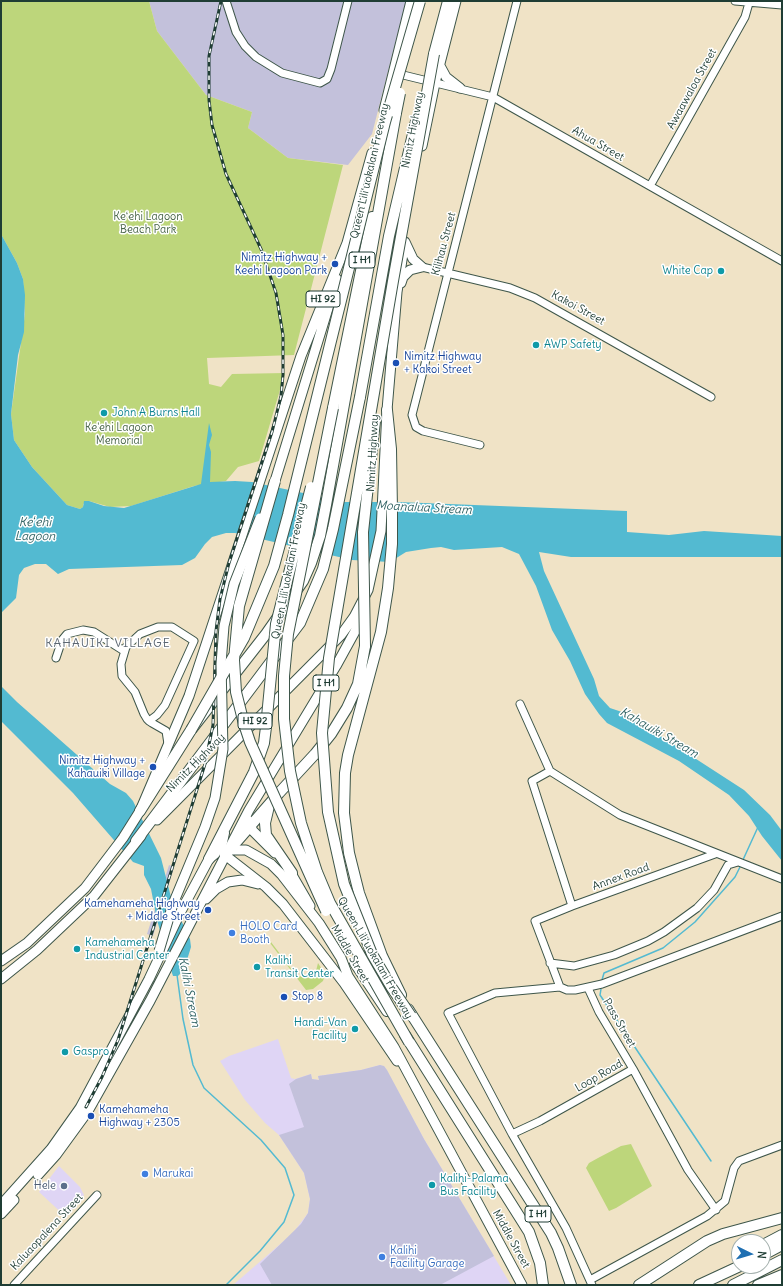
<!DOCTYPE html>
<html>
<head>
<meta charset="utf-8">
<style>
  body { margin:0 }
  #map { position:relative; width:783px; height:1286px; overflow:hidden; background:#f0e3c6; font-family:Delius,sans-serif }
  canvas { display:block }
  .frame { position:absolute; inset:0; border:2px solid #1f3d34; pointer-events:none }
  .north { position:absolute; left:731px; top:1234px; width:40px; height:40px; box-sizing:border-box; background:#fff; border:1px solid #a5b1ae; border-radius:50%; rotate:95deg; font-size:11px; font-weight:700; line-height:16px; text-align:center; color:#1f3d34 }
  .north::after { content:''; display:block; margin:auto; width:14px; height:18px; background:#1f6fb2; clip-path:polygon(50% 0,100% 100%,50% 72%,0 100%) }
</style>
</head>
<body>
<div id="map">
<canvas width="783" height="1286"></canvas>
<div class="frame"></div>
<div class="north">N</div>
</div>
<script>
const g = document.querySelector('canvas').getContext('2d');
g.lineJoin = 'round';
function paint(path, color) { g.fillStyle = color; g.fill(path, 'evenodd'); }
const shape = rows => new Path2D(rows.map(r => 'M' + r).join(''));
function stroke(path, color, width, dash) { g.strokeStyle = color; g.lineWidth = width; g.lineCap = dash ? 'butt' : 'round'; g.setLineDash(dash || []); g.stroke(path); }
function label(font, color, halo, rows, align = 'center') {
  g.font = font + ' Delius,sans-serif'; g.lineWidth = 3; g.setLineDash([]); g.textBaseline = 'middle'; g.strokeStyle = halo; g.fillStyle = color; for (const [text, x, y, turn = 0] of rows) {
    g.save(); g.translate(x, y); g.rotate((+turn || 0) * Math.PI / 180); g.textAlign = isNaN(turn) ? turn : align; if (halo) g.strokeText(text, 0, 0); g.fillText(text, 0, 0); g.restore();
  }
}
const built = shape([
  [278,1039,291,1078,295,1079,311,1074,312,1079,319,1080,318,1076,361,1070,380,1065,385,1067,424,1139,511,1285,233,1285,293,1233,308,1213,310,1199,304,1173,279,1135,265,1123,245,1100,220,1061,229,1056],
  [59,1166,80,1187,84,1195,66,1217,39,1192]
]);
const industrial = shape([
  [149,1,406,1,372,134,348,165,288,158,248,128,252,112,206,95,157,31],
  [169,865,174,867,153,936,147,934],
  [380,1065,384,1066,387,1070,424,1139,494,1256,440,1285,272,1285,260,1264,301,1224,308,1213,310,1199,304,1173,279,1135,304,1127,289,1084,296,1079,311,1074,312,1079,319,1080,318,1076,361,1070]
]);
const green = shape([
  [1,1,149,1,157,31,206,95,252,112,248,128,288,158,343,165,294,355,207,358,209,384,221,387,232,374,285,373,259,461,238,467,226,481,194,486,131,506,110,507,89,501,83,504,83,507,80,509,67,505,32,467,14,440,11,414,25,314,23,279,17,263,1,234],
  [271,942,296,975,303,977,310,976,316,971,318,963,325,974,323,981,313,989,306,990,270,943],
  [631,1144,652,1186,616,1208,609,1211,586,1168,589,1163,598,1158,621,1146]
]);
const water = shape([
  [1,234,17,263,23,279,25,295,24,332,18,355,11,414,14,440,32,467,67,505,80,509,83,507,84,501,89,501,104,506,124,508,201,484,209,423,212,435,209,445,211,452,210,482,235,481,252,482,345,502,398,502,627,511,627,532,669,535,704,531,782,536,782,557,571,557,539,552,544,571,594,679,599,696,610,708,625,713,744,790,770,815,782,831,782,861,762,836,749,816,729,795,679,761,607,723,599,714,585,694,570,661,552,630,536,586,519,554,502,547,454,550,441,547,431,548,406,552,390,562,352,560,235,533,226,533,212,537,205,544,195,558,182,565,69,569,58,574,46,564,35,564,24,568,19,575,16,598,1,613],
  [1,686,17,702,110,784,126,793,133,801,161,858,172,901,190,939,191,947,187,960,182,972,178,976,173,976,171,970,157,920,151,889,144,875,144,866,133,862,73,793,1,721]
]);
const stream = shape([
  [742,862,758,827],
  [177,975,183,1019,193,1065,204,1088,261,1140,285,1168,294,1195,284,1222,260,1251,226,1285],
  [602,980,604,973,663,948,695,922,735,877,741,865],
  [601,989,600,995,711,1161]
]);
const minor = shape([
  [226,1,236,32,245,46,256,57,282,73,320,83,327,79,331,69,348,1],
  [735,1,782,5],
  [395,73,493,97,782,261],
  [650,186,745,17,749,3],
  [422,267,510,288,535,298,711,397],
  [480,445,423,431,416,427,412,415,517,1],
  [56,658,62,640,67,634,83,630,94,632,124,651],
  [520,704,550,771,620,815,782,879],
  [149,721,157,715,165,705,194,641,172,627,158,627,140,634,126,647,121,664,122,676,135,692,144,714,147,719,149,721,152,723,166,731,168,744],
  [550,771,532,781,572,906],
  [550,963,574,966,614,955,648,941,664,932,697,908,714,890,728,865,738,862],
  [560,987,535,921,572,906,715,854],
  [588,988,599,1012,633,1069],
  [512,1134,448,1013,495,993,560,987,567,990,575,990,602,984,782,916],
  [590,1280,707,1216,725,1201,734,1168,739,1161,782,1145],
  [14,1285,97,1195],
  [592,1285,566,1228,512,1134,540,1121,633,1069,688,1170,716,1210],
  [774,1285,782,1282]
]);
const major = shape([
  [439,64,446,77,460,88],
  [384,110,411,1],
  [422,146,435,83,456,1],
  [405,242,413,259,422,267],
  [401,283,403,277,410,270,422,267],
  [275,481,337,279],
  [157,820,341,635,354,617,368,590,381,531,387,410,397,292,404,247],
  [248,820,253,831,275,853],
  [226,850,246,850,271,864,281,874,319,923,341,958,348,976,394,1047,522,1285],
  [225,855,266,887,283,904,344,983,397,1061],
  [288,868,310,906],
  [206,899,216,889,228,882,242,880,258,884],
  [1,961,27,943,85,888,123,838,140,811,189,696,301,356,347,243,372,153],
  [1,979,37,950,94,896,141,836],
  [38,1175,56,1155,88,1111,150,1001,249,810,336,666,364,615],
  [1,1205,51,1149,80,1108,149,979,180,913,209,859,215,854],
  [1,1214,14,1200]
]);
const highway = shape([
  [434,54,448,1],
  [333,408,372,217],
  [387,410,391,449,392,511,392,544,388,588,381,632,348,755,345,773,344,813,349,853,359,893,382,956,401,995],
  [269,806,265,823,266,835,292,873],
  [140,811,191,730,266,634,303,581,311,563,320,536,326,505,396,113],
  [224,833,221,847,225,855,279,793,315,754,331,734,347,708,358,684,365,646],
  [136,841,300,623,323,569,333,529,360,397],
  [209,859,254,772,264,743,266,727],
  [355,963,387,1011],
  [408,1009,551,1233,558,1248,571,1285],
  [405,1035,529,1232,540,1263,543,1285],
  [763,1245,782,1235],
  [763,1255,782,1245],
  [639,1285,707,1241,723,1234,782,1218],
  [699,1285,740,1266],
  [733,1285,782,1260],
  [758,1285,782,1275]
]);
const rail = shape([
  [86,1107,102,1077,118,1040,205,764,213,725,216,631,220,599,229,563,272,432,281,396,283,375,283,335,276,293,261,249,226,174,212,125,209,100,209,56,221,1]
]);
const majorBridge = shape([
  [159,951,173,904,205,827,215,798,223,749,221,664,224,626,234,584,260,518]
]);
const highwayBridge = shape([
  [396,113,400,93],
  [360,397,389,236,416,121],
  [333,408,288,634,284,676,284,719,290,771,301,823,317,872,330,903,409,1042],
  [275,481,239,606,234,660,236,692,244,724,250,742,326,911],
  [365,646,363,532,375,421],
  [266,727,276,624,311,487],
  [191,730,244,638,274,566,288,515,385,122,420,1],
  [411,1016,392,988,372,954,344,884,328,812,322,733,329,658,393,281,434,54]
]);
const markers = [
  [335,264,4,"#1a4fb4"],
  [721,271,4,"#0f9aa8"],
  [536,345,4,"#0f9aa8"],
  [396,363,4,"#1a4fb4"],
  [104,413,4,"#0f9aa8"],
  [153,767,4,"#1a4fb4"],
  [208,910,4,"#1a4fb4"],
  [232,933,4,"#3f7fe0"],
  [77,949,4,"#0f9aa8"],
  [257,967,4,"#0f9aa8"],
  [284,997,4,"#1a4fb4"],
  [355,1029,4,"#0f9aa8"],
  [65,1052,4,"#0f9aa8"],
  [91,1116,4,"#1a4fb4"],
  [145,1174,4,"#3f7fe0"],
  [432,1185,4,"#0f9aa8"],
  [64,1186,4,"#5c6f8a"],
  [382,1257,4,"#3f7fe0"]
];
const shields = [
  [362,260,26],
  [323,299,34],
  [326,683,26],
  [255,721,34],
  [538,1214,26]
];
const shieldNames = [
  ["I H1",362,260],
  ["HI 92",323,299],
  ["I H1",326,683],
  ["HI 92",255,721],
  ["I H1",538,1214]
];
const streetNames = [
  ["Awaawaloa Street",692,89,-61],
  ["Nimitz Highway",413,130,-79],
  ["Ahua Street",598,144,30],
  ["Queen Liliʻuokalani Freeway",370,171,-77],
  ["Kilihau Street",444,244,-75],
  ["Kakoi Street",578,308,29],
  ["Nimitz Highway",373,453,-87],
  ["Queen Liliʻuokalani Freeway",289,571,-79],
  ["Nimitz Highway",196,763,-45],
  ["Annex Road",621,877,-20],
  ["Middle Street",350,954,60],
  ["Queen Liliʻuokalani Freeway",375,958,60],
  ["Pass Street",619,1023,60],
  ["Loop Road",599,1076,-30],
  ["Kaluaopalena Street",47,1232,-47],
  ["Middle Street",511,1239,61]
];
const parkNames = [
  ["Keʻehi Lagoon",148,217],
  ["Beach Park",148,230],
  ["Ke'ehi Lagoon",119,428],
  ["Memorial",119,441]
];
const transitNames = [
  ["Nimitz Highway +",327,258],
  ["Keehi Lagoon Park",327,271],
  ["Nimitz Highway",404,357,"left"],
  ["+ Kakoi Street",404,370,"left"],
  ["Nimitz Highway +",145,761],
  ["Kahauiki Village",145,774],
  ["Kamehameha Highway",200,904],
  ["+ Middle Street",200,917],
  ["Stop 8",292,997,"left"],
  ["Kamehameha",99,1110,"left"],
  ["Highway + 2305",99,1123,"left"]
];
const cultureNames = [
  ["White Cap",713,271,"right"],
  ["AWP Safety",544,345],
  ["John A Burns Hall",112,413],
  ["Kamehameha",85,943],
  ["Industrial Center",85,956],
  ["Kalihi",265,961],
  ["Transit Center",265,974],
  ["Handi-Van",347,1023,"right"],
  ["Facility",347,1036,"right"],
  ["Gaspro",73,1052],
  ["Kalihi-Palama",440,1179],
  ["Bus Facility",440,1192]
];
const shopNames = [
  ["HOLO Card",240,927],
  ["Booth",240,940],
  ["Marukai",153,1174],
  ["Kalihi",390,1251],
  ["Facility Garage",390,1264]
];
const serviceNames = [
  ["Hele",56,1186]
];
const waterNames = [
  ["Moanalua Stream",424,508,3],
  ["Keʻehi",35,523],
  ["Lagoon",35,537],
  ["Kahauiki Stream",659,733,30],
  ["Kalihi Stream",189,992,79]
];
const neighbourhoodNames = [
  ["KAHAUIKI VILLAGE",108,644]
];
paint(built, '#dfd5f5');
paint(industrial, '#c3c1db');
paint(green, '#bdd67b');
paint(water, '#53bad1');
stroke(stream, '#53bad1', 1.5);
stroke(minor, '#3e564a', 9);
stroke(major, '#3e564a', 11);
stroke(highway, '#3e564a', 12);
stroke(minor, '#fff', 7);
stroke(major, '#fff', 9);
stroke(highway, '#fff', 10);
stroke(rail, '#1f3d34', 3);
stroke(rail, '#fff', 1.5, [4.5]);
stroke(majorBridge, '#3e564a', 11, []);
stroke(highwayBridge, '#3e564a', 12, []);
stroke(majorBridge, '#fff', 9);
stroke(highwayBridge, '#fff', 10);
for (const [x, y, r, color] of markers) { const dot = new Path2D(); dot.arc(x, y, r, 0, 2 * Math.PI); g.fillStyle = color; g.fill(dot); stroke(dot, '#fff', 1.5); }
for (const [x, y, w] of shields) { const box = new Path2D(); box.roundRect(x - w / 2, y - 8, w, 16, 3); g.fillStyle = '#fff'; g.fill(box); stroke(box, '#1f3d34', 1); }
label('bold 10px', '#1f3d34', null, shieldNames);
label('11px', '#1f3d34', '#fff', streetNames);
label('11px', '#466346', '#fff', parkNames);
label('11px', '#164399', '#fff', transitNames, 'right');
label('11px', '#0d838f', '#fff', cultureNames, 'left');
label('11px', '#366cbe', '#fff', shopNames, 'left');
label('11px', '#4e5e75', '#fff', serviceNames, 'right');
label('italic 12px', '#2f6263', '#fff', waterNames);
g.letterSpacing = '1px';
label('12px', '#5c6772', '#fff', neighbourhoodNames);
g.letterSpacing = '0px';
</script>
</body>
</html>
